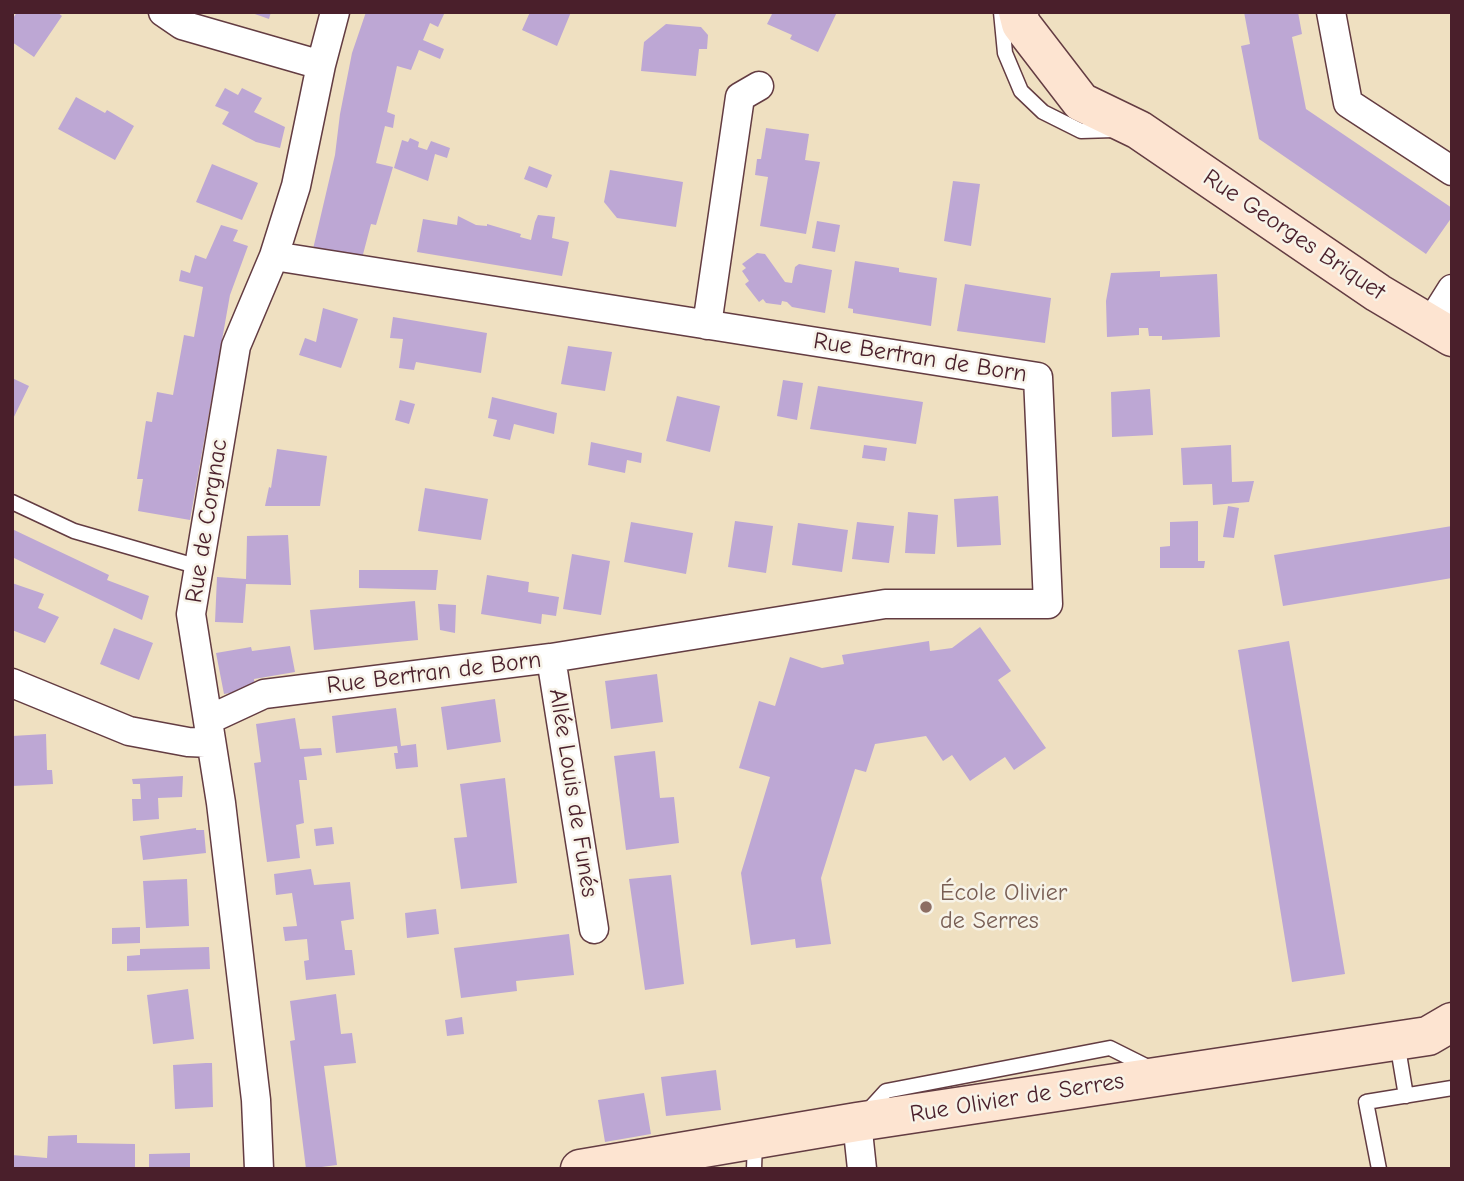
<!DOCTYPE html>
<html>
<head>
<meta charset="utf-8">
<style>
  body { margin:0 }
  #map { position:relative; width:1464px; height:1181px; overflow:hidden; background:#efe0c1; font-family:"Comic Neue",sans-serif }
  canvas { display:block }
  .frame { position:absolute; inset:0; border:14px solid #4a1f2b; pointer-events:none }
</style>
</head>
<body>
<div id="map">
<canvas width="1464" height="1181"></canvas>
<div class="frame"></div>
</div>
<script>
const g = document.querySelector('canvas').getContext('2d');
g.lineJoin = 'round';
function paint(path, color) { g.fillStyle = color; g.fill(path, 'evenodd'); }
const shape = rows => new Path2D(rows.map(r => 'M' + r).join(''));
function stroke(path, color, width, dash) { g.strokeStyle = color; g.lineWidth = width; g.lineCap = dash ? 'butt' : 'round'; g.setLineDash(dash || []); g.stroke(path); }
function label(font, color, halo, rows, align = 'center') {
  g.font = font + ' "Comic Neue",sans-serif'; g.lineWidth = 5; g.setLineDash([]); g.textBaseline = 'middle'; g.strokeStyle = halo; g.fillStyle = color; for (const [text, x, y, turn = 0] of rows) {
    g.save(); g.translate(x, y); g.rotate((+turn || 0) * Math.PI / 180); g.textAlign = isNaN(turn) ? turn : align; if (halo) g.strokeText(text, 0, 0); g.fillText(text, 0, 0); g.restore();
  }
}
const building = shape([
  [17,12,57,12,62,16,34,57,12,42,12,20],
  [249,12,271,12,269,19],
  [366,12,445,12,438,27,430,23,423,40,444,49,440,59,419,50,411,70,397,66,387,112,395,115,393,128,385,126,376,163,393,167,376,225,371,224,361,262,313,249,335,155,340,114,352,53],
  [530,12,571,12,557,46,522,30],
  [773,12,837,12,818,52,790,39,792,35,767,24],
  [1244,12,1298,12,1302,34,1292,37,1306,109,1452,208,1452,217,1426,254,1259,139,1241,46,1250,44],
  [666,24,701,27,708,35,707,49,699,49,696,76,641,71,644,42],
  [225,88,238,95,242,88,262,98,254,112,285,127,280,148,256,142,222,124,229,112,215,106],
  [76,97,105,113,107,110,134,126,115,160,58,129],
  [766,128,809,134,805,160,820,162,806,234,760,226,768,177,755,175,757,159,761,159],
  [410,138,419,142,418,147,427,150,431,141,450,148,447,158,435,154,428,181,394,168,402,140,408,142],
  [212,164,258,183,242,220,196,202],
  [529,166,552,175,547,188,524,179],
  [610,170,683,182,676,227,617,218,604,202],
  [953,181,980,184,971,246,944,241],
  [538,215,555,217,552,238,569,242,562,276,417,252,423,219,457,225,458,216,476,225,487,226,487,224,521,234,520,237,531,240,535,222],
  [817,221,840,225,835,252,812,248],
  [221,225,238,230,233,241,248,246,230,295,190,520,138,511,143,479,137,479,146,421,152,422,157,392,173,395,184,335,194,337,203,287,179,281,181,270,190,273,195,255,206,259],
  [757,253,765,254,785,282,792,283,795,267,799,264,832,270,825,313,792,307,787,302,782,301,781,305,766,303,763,299,759,302,745,284,749,281,742,271,746,268,742,264],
  [855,261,899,268,899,272,937,278,931,326,853,313,853,309,848,308],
  [1160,271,1160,277,1217,274,1220,337,1162,340,1162,336,1149,336,1148,328,1139,328,1139,335,1107,337,1106,301,1111,273],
  [965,284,1051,298,1045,343,957,331],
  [323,308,358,319,341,368,299,355,305,338,316,342],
  [393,317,487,333,481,373,416,362,414,370,399,368,403,339,390,338],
  [568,346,612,352,605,391,561,384],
  [12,378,29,386,12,421],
  [783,380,803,383,797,420,777,416],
  [818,386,923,402,916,444,810,429],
  [1150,389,1153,435,1112,437,1111,392],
  [677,396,720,406,710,452,666,441],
  [492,397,557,413,554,434,514,424,510,440,493,436,497,420,488,418],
  [400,400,415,404,409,424,395,420],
  [591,442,642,453,641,463,627,460,625,473,588,465],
  [864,445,887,448,885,461,862,458],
  [1231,445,1232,482,1254,481,1249,502,1213,505,1212,484,1183,485,1181,448],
  [277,449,327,456,320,506,265,506,269,487,271,488],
  [425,488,488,499,481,540,418,531],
  [998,496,1001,545,957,547,954,499],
  [1228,506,1239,508,1234,538,1223,537],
  [908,512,938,515,935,554,905,553],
  [735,521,773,526,766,573,728,567],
  [1198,521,1198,561,1205,561,1204,568,1160,568,1160,547,1170,546,1170,522],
  [631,522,693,533,686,574,624,562],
  [857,522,894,526,889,563,852,559],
  [798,523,848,530,842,572,792,565],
  [1452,526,1452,578,1283,606,1274,555],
  [12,529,109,575,107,580,149,596,142,620,12,557],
  [288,535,291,585,246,584,243,623,215,622,217,577,246,579,247,536],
  [572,554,610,561,601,615,563,609],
  [359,570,438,570,436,590,359,588],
  [487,575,529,582,528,592,559,597,556,616,542,614,541,624,481,614],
  [12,583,44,594,38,608,59,617,45,643,12,630],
  [415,601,418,640,314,650,310,610],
  [438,604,456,605,455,633,440,630],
  [980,627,1011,671,998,680,1046,748,1014,770,1005,757,970,781,952,755,943,761,926,736,875,744,866,772,855,769,821,878,831,944,796,948,795,939,751,945,741,873,770,777,739,768,759,701,775,706,790,657,822,668,844,664,842,655,929,641,930,651,952,648],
  [114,628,153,643,139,680,100,664],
  [1289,641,1345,974,1292,982,1238,650],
  [290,646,295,672,254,679,255,689,224,694,216,653,251,647,252,651],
  [657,674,663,722,611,729,605,681],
  [495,699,501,742,447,750,441,707],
  [396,708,401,746,416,744,418,767,396,769,394,753,398,753,397,746,336,753,332,716],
  [295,718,300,749,321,748,322,755,304,757,307,780,299,780,304,823,296,825,300,858,267,862,254,763,261,762,256,724],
  [46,734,47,770,52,770,53,784,12,786,12,736],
  [655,751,660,798,674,797,679,843,626,850,614,756],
  [183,776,182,797,158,798,159,819,133,821,132,799,141,799,140,784,133,784,132,779],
  [505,778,517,883,461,889,454,838,467,837,460,784],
  [332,827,334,844,316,846,314,829],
  [196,828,196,830,204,830,206,853,143,860,140,836],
  [311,869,314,885,350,882,354,919,341,921,345,950,352,950,355,975,306,980,304,961,309,960,307,939,285,941,283,927,297,926,292,893,276,895,274,874],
  [671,875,684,984,645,990,629,879],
  [187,879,189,926,146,928,143,881],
  [436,909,439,934,407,938,405,913],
  [140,927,140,943,112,944,112,928],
  [569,934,574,975,516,981,517,991,461,998,454,948],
  [209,947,210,969,127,971,127,956,140,955,140,949],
  [188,989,194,1039,153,1044,147,995],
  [336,994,341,1034,352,1033,356,1063,324,1066,337,1165,306,1169,290,1041,295,1040,290,1001],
  [462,1017,464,1034,447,1036,445,1020],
  [206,1063,212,1063,213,1107,175,1109,173,1065],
  [716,1070,721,1110,666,1116,661,1077],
  [644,1093,651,1134,605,1142,598,1100],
  [77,1135,77,1143,135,1144,135,1169,12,1169,12,1155,47,1158,48,1136],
  [190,1153,190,1169,149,1169,149,1154]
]);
const lane = shape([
  [1001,12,1005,53,1021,91,1043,112,1081,131,1114,130],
  [12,502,74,531,199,567],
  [1397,1042,1406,1096],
  [865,1114,886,1091,1110,1048,1152,1069],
  [754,1169,755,1141],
  [1379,1169,1366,1102,1452,1088]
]);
const street = shape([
  [163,12,182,25,321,65],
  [1331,12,1348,103,1452,171],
  [1430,324,1452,289],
  [707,325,740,97,759,86],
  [551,658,594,929],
  [12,683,129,731,188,742,211,743],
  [208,720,264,694,551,658,885,604,1048,604,1038,377,274,256],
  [857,1122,862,1169],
  [259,1169,256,1100,221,803,191,614,236,346,274,256,296,186,321,65,335,12]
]);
const secondary = shape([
  [1018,12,1021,24,1081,102,1139,130,1378,293,1452,337],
  [580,1169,857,1122,1428,1036,1452,1022]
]);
const markers = [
  [926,907,7,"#8d6e63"]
];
const streetNames = [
  ["Rue Georges Briquet",1294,235,34],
  ["Rue Bertran de Born",920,358,9],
  ["Rue de Corgnac",207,521,-81],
  ["Rue Bertran de Born",434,673,-7],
  ["Allée Louis de Funés",573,793,81],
  ["Rue Olivier de Serres",1017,1098,-9]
];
const educationNames = [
  ["École Olivier",940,893],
  ["de Serres",940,921]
];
paint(building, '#bda7d4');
stroke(lane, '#633c42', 17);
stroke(street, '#633c42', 31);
stroke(secondary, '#633c42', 41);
stroke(lane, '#fff', 14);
stroke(street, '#fff', 28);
stroke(secondary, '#fde4d1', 38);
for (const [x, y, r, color] of markers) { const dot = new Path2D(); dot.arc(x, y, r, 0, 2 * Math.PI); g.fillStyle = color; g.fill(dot); stroke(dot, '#f7f3e8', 2.5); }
label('24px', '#4a1f2b', '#f7f3e8', streetNames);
label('24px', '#785e54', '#f7f3e8', educationNames, 'left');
</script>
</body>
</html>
